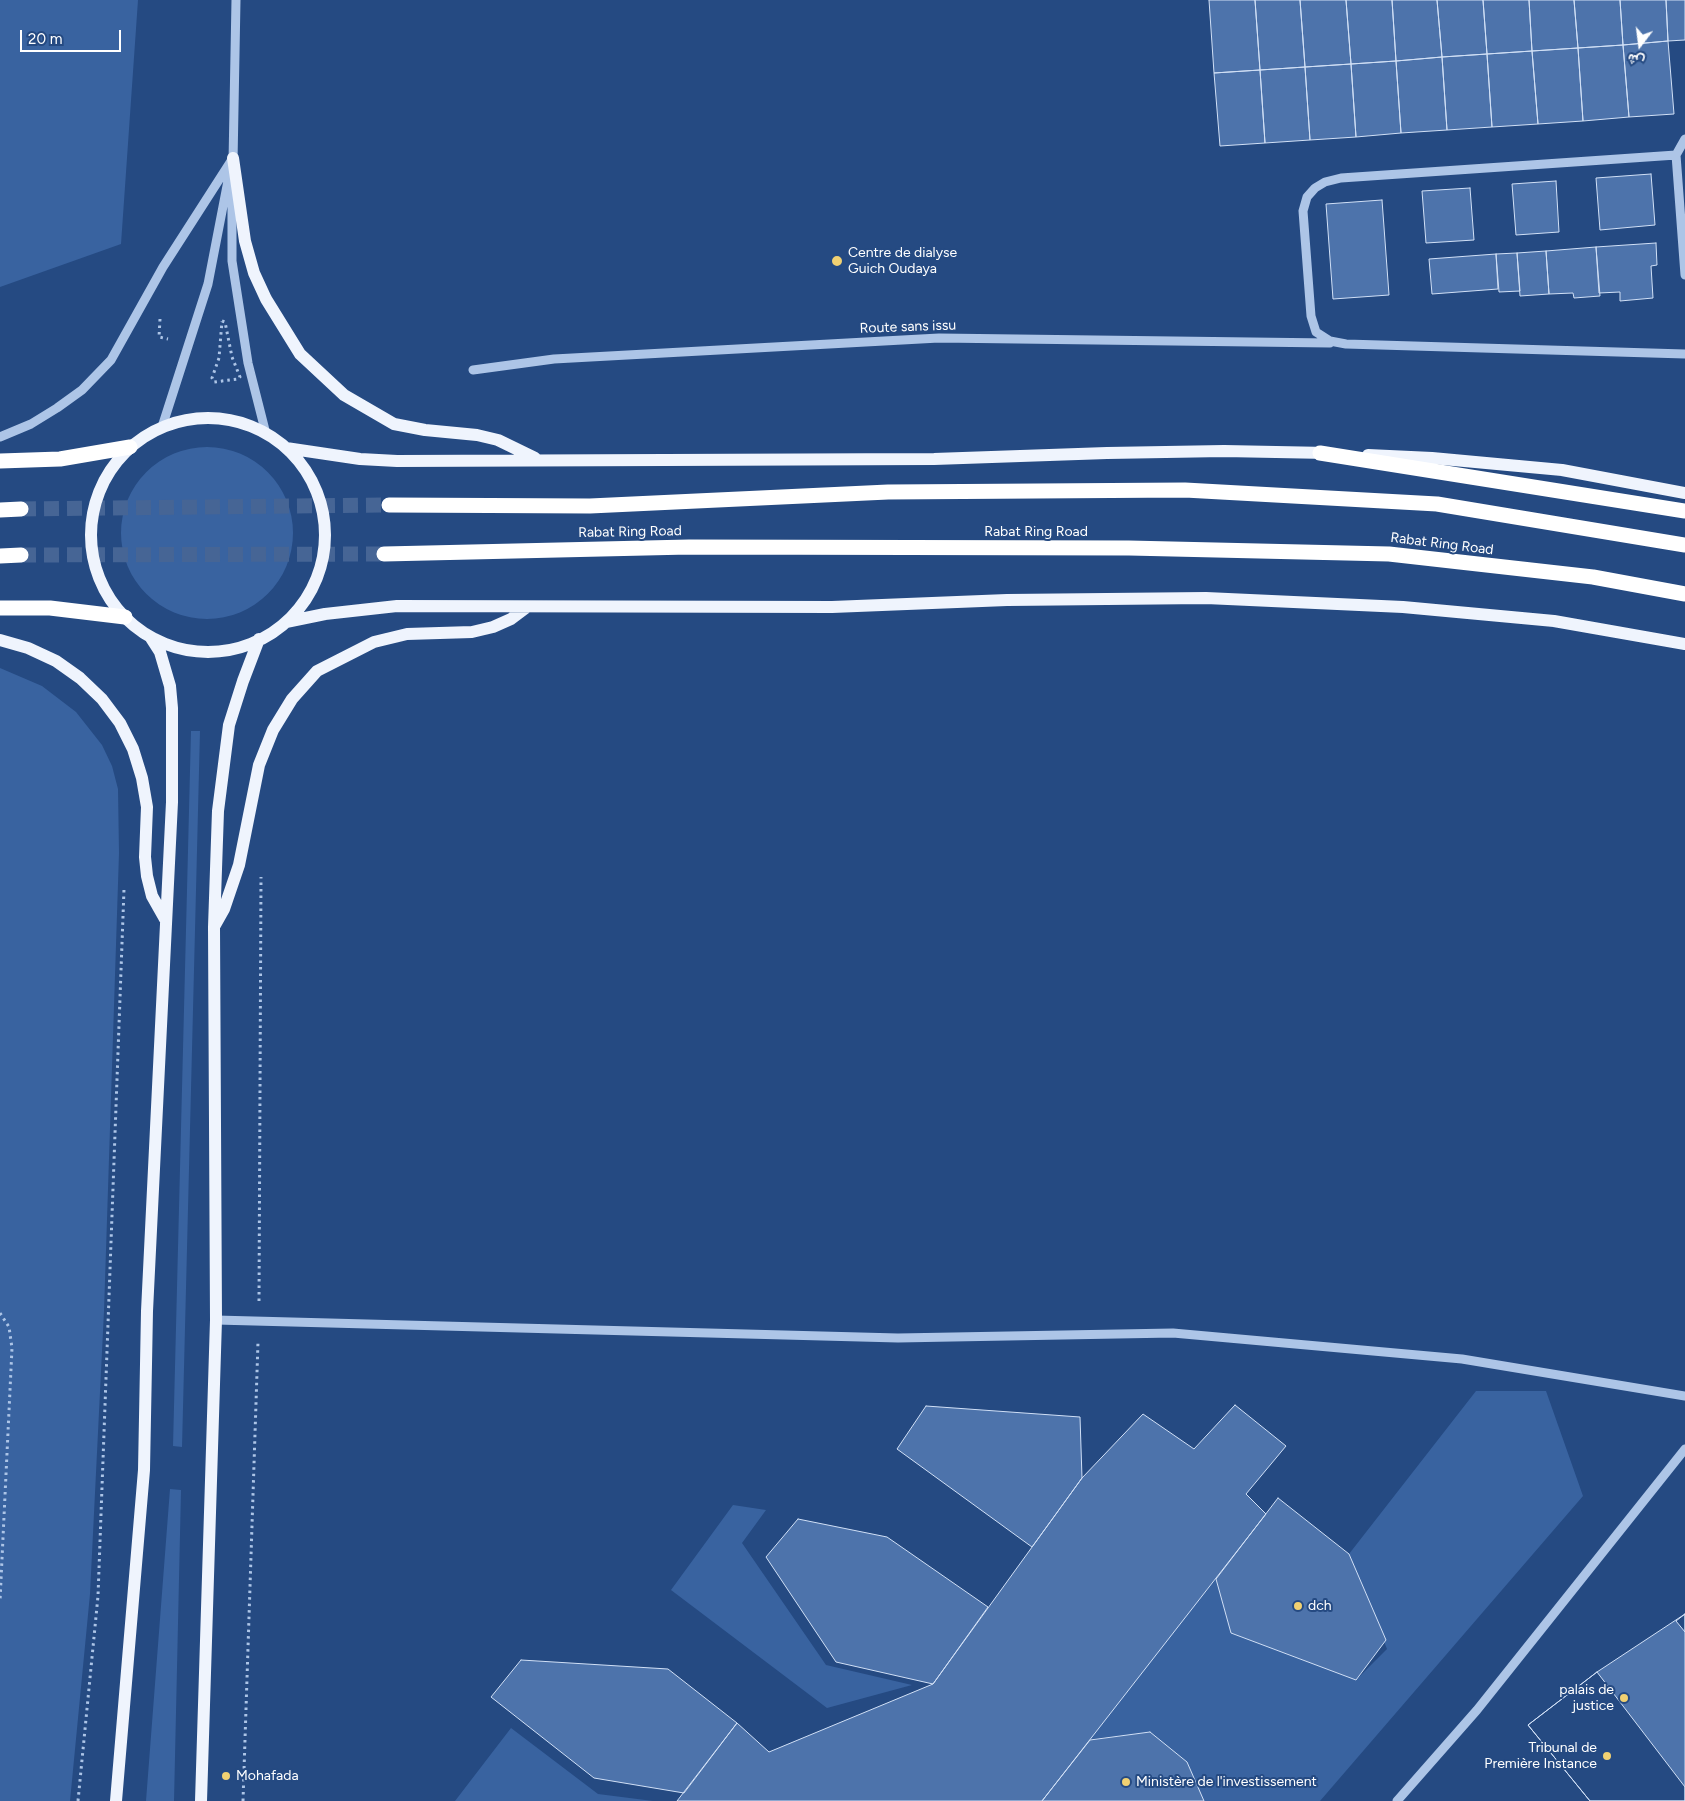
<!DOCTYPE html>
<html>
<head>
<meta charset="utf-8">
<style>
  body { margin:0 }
  #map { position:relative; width:1685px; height:1801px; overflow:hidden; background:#254a82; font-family:Figtree,Vazirmatn,sans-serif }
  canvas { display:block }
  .north { position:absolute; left:1615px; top:20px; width:50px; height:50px; -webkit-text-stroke:4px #254a82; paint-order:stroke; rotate:195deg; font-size:14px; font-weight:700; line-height:20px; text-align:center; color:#fff }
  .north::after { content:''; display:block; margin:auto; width:18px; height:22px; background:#fff; clip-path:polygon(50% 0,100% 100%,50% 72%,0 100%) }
  .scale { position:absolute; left:20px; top:30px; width:101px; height:22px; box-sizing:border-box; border:2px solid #fff; border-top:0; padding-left:6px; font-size:15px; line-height:18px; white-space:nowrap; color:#fff; -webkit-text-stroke:4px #254a82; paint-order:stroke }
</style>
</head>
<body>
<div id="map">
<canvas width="1685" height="1801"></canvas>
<div class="north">ش</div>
<div class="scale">20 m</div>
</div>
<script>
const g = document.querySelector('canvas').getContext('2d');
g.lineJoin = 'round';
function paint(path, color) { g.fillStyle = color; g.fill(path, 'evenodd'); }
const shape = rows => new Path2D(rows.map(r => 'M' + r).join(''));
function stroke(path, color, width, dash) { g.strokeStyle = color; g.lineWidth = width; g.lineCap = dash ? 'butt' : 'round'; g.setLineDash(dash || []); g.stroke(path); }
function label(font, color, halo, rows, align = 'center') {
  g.font = font + ' Figtree,sans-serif'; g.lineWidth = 4; g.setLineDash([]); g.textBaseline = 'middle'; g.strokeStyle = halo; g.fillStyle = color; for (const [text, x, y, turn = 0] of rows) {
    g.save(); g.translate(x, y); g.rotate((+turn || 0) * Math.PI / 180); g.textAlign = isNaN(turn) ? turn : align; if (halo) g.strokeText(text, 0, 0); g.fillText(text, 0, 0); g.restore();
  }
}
const green = shape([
  [0,0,138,0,121,244,0,287],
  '121 533a86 86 0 1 1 172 0a86 86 0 1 1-172 0Z',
  [0,668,42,686,76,712,102,745,112,766,118,789,119,853,104,1311,90,1594,70,1801,0,1801],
  [191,731,200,731,182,1447,173,1446],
  [1476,1391,1546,1391,1583,1496,1320,1801,1204,1801,1150,1732,1083,1740,1216,1579,1231,1633,1356,1680,1387,1649,1349,1554],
  [170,1489,181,1490,174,1801,146,1801],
  [733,1505,766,1510,742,1543,826,1665,912,1685,827,1708,671,1590],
  [511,1728,598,1794,653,1801,455,1801]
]);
const building = shape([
  [1209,0,1255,0,1260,70,1214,73,1209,0],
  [1255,0,1300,0,1305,67,1260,70,1255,0],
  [1300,0,1346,0,1351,64,1305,67,1300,0],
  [1346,0,1392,0,1396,61,1351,64,1346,0],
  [1392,0,1437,0,1442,57,1396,61,1392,0],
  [1437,0,1483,0,1487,54,1442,57,1437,0],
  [1483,0,1529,0,1532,51,1487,54,1483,0],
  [1529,0,1574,0,1578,48,1532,51,1529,0],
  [1574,0,1620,0,1623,45,1578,48,1574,0],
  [1620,0,1666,0,1668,41,1623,45,1620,0],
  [1666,0,1685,0,1685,40,1668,41,1666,0],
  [1668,41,1674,114,1629,117,1623,45,1668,41],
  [1623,45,1629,117,1583,121,1578,48,1623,45],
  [1578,48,1583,121,1538,124,1532,51,1578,48],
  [1532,51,1538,124,1492,127,1487,54,1532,51],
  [1487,54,1492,127,1447,130,1442,57,1487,54],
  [1442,57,1447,130,1401,133,1396,61,1442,57],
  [1396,61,1401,133,1356,137,1351,64,1396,61],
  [1351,64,1356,137,1310,140,1305,67,1351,64],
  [1305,67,1310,140,1265,143,1260,70,1305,67],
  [1260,70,1265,143,1220,146,1214,73,1260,70],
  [1651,174,1655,225,1600,230,1596,178,1651,174],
  [1556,181,1559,232,1516,235,1512,184,1556,181],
  [1470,188,1474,240,1426,243,1422,191,1470,188],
  [1382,200,1389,295,1333,299,1326,204,1382,200],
  [1656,243,1657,265,1651,266,1653,298,1620,301,1620,292,1599,293,1596,247,1656,243],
  [1596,247,1600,296,1574,298,1573,293,1549,294,1546,251,1596,247],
  [1546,251,1549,294,1520,296,1517,253,1546,251],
  [1517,253,1520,291,1499,292,1496,254,1517,253],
  [1496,254,1498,289,1432,294,1429,259,1496,254],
  [1235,1405,1286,1446,1246,1494,1266,1514,1042,1801,677,1801,737,1723,769,1752,933,1684,1082,1478,1143,1414,1194,1449,1235,1405],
  [926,1406,1080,1417,1082,1478,1032,1547,897,1449,926,1406],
  [1278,1498,1349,1554,1386,1640,1356,1680,1231,1633,1216,1579,1278,1498],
  [798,1519,887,1537,988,1607,933,1684,836,1662,766,1557,798,1519],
  [1685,1614,1685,1632,1676,1621,1685,1614],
  [1685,1614,1685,1801,1590,1801,1528,1725,1597,1672,1685,1614],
  [521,1660,668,1669,737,1723,684,1793,594,1778,491,1697,521,1660],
  [1597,1672,1685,1787,1685,1801,1590,1801,1528,1725,1597,1672],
  [1150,1732,1187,1762,1204,1801,1042,1801,1090,1740,1150,1732]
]);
const highwayTunnel = shape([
  [21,509,389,505],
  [21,555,384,554]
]);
const path = shape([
  [160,319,159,337,168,339],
  [222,321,225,322,232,357,240,377,238,379,214,382,212,378,219,358,222,321],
  [259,1301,261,877],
  [0,1313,9,1327,12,1348,0,1601],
  [78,1801,98,1596,124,889],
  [243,1801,258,1342]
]);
const minor = shape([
  [1685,139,1676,155,1685,275],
  [1676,155,1341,178,1325,182,1315,188,1307,197,1303,211,1311,316,1316,332,1330,341,1346,344,1685,354],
  [233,162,236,0],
  [232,188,232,261,248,363,266,434],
  [473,370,554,359,939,338,1330,343],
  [162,427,208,284,231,165],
  [0,437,31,424,57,408,82,390,111,360,163,267,233,158],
  [216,1320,898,1338,1173,1333,1462,1359,1685,1396],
  [1397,1801,1477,1710,1685,1449]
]);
const major = shape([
  [233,158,245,241,254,273,266,299,300,354,344,395,394,424,425,430,477,435,498,440,535,458],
  '91 535a117 117 0 1 1 234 0a117 117 0 1 1-234 0Z',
  [286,448,360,459,397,461,934,459,1107,453,1224,451,1328,453],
  [1368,455,1432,458,1562,470,1685,493],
  [286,622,325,614,397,606,832,607,1007,600,1206,598,1403,607,1554,621,1685,644],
  [0,640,28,648,56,661,80,678,102,699,120,723,133,749,142,778,147,807,145,857,147,876,152,896,165,919],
  [215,925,224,909,239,865,259,765,273,730,292,699,317,671,374,642,407,634,472,632,493,627,511,619,527,607],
  [116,1801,144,1470,147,1311,172,802,172,708,170,686,160,652,151,638],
  [201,1801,216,1320,214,927,218,811,229,725,243,681,259,639]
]);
const highway = shape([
  [1320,453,1685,511],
  [0,461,60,459,130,447],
  [389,505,590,506,888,492,1185,490,1437,504,1685,545],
  [0,510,21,509],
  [384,554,689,547,1129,548,1389,554,1593,577,1685,594],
  [0,556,21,555],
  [0,608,50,608,125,617]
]);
const markers = [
  [837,261,6,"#f1d172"],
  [1298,1606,5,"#f1d172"],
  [1624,1698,5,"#f1d172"],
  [1607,1756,5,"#f1d172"],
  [226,1776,5,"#f1d172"],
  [1126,1782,5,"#f1d172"]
];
const poiNames = [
  ["Centre de dialyse",848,253],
  ["Guich Oudaya",848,269],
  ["dch",1308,1606],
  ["palais de",1614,1690,"right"],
  ["justice",1614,1706,"right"],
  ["Tribunal de",1597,1748,"right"],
  ["Première Instance",1597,1764,"right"],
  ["Mohafada",236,1776],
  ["Ministère de l'investissement",1136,1782]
];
const streetNames = [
  ["Route sans issu",908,327,-2],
  ["Rabat Ring Road",630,532,-1],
  ["Rabat Ring Road",1036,532],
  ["Rabat Ring Road",1442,544,7]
];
paint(green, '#3963a0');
paint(building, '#4d73ab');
stroke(building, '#d1e0f6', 1);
stroke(highwayTunnel, '#466595', 15, [15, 8]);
stroke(path, '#adc5e7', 3, [2.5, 4]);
stroke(minor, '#adc5e7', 9);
stroke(major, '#eff4fd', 12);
stroke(highway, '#fff', 15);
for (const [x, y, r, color] of markers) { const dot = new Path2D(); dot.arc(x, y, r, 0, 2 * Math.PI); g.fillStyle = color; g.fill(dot); stroke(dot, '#254a82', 2); }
label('14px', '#fff', '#254a82', poiNames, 'left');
label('14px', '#fff', '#254a82', streetNames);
</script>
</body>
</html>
